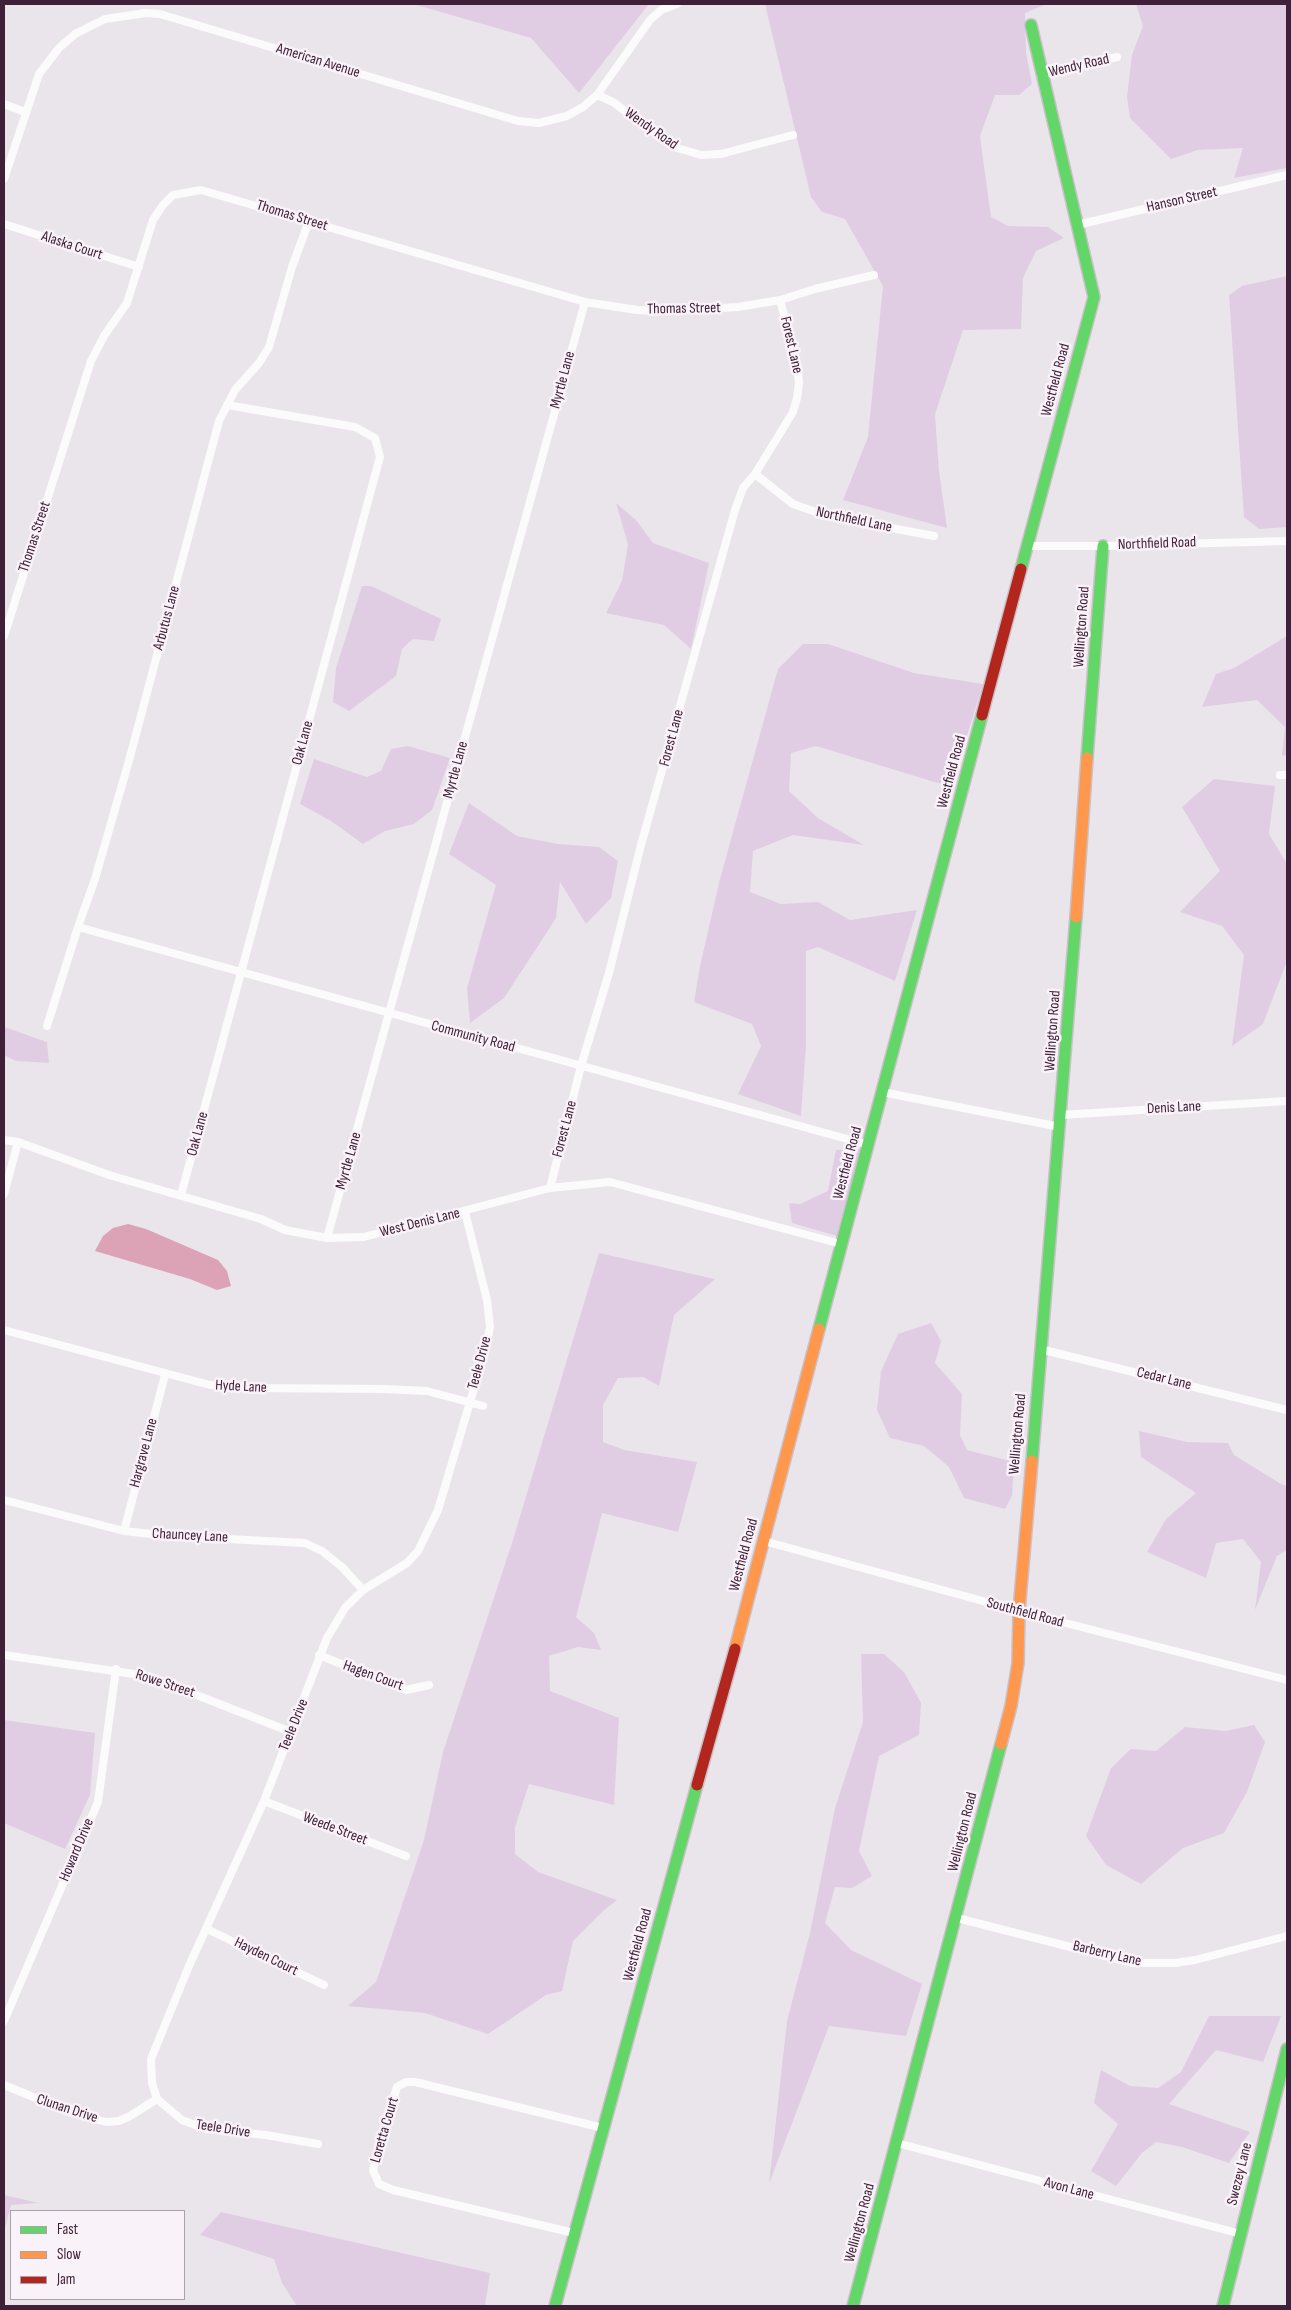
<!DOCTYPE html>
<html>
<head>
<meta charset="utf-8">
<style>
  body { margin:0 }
  #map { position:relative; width:1291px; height:2310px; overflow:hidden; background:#eae5ea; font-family:"Sofia Sans Condensed",sans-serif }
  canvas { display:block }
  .frame { position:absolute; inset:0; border:5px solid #402038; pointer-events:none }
  .legend { position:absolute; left:10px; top:2210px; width:175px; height:90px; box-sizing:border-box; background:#f9f3f9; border:1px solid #af9fac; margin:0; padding:6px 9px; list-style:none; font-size:15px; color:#402038 }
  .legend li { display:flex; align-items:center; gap:10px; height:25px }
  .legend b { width:25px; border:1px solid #af9fac }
</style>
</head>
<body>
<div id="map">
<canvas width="1291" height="2310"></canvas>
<div class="frame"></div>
<ul class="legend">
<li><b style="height:6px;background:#63d668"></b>Fast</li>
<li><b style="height:6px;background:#ff974d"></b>Slow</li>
<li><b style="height:6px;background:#b3261e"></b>Jam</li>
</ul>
</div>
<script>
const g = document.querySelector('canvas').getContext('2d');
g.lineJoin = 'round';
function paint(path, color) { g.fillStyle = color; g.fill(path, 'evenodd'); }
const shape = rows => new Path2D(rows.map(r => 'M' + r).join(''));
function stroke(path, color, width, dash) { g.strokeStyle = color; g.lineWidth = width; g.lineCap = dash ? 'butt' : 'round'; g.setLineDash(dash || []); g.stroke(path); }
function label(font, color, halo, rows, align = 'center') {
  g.font = font + ' "Sofia Sans Condensed",sans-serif'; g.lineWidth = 5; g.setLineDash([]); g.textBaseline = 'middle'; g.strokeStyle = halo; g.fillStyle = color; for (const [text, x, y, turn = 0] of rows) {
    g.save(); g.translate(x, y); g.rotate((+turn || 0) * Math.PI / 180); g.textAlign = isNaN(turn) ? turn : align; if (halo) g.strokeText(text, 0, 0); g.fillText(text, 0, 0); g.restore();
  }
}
const green = shape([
  [413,4,649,4,579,93,531,38],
  [765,4,1047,4,1025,13,1026,53,1032,84,1019,95,995,95,980,136,991,217,1008,226,1048,227,1064,238,1036,251,1023,278,1021,329,963,330,935,414,939,471,947,528,843,500,868,437,883,286,845,219,822,212,811,197],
  [1136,4,1287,4,1287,168,1234,178,1243,148,1198,150,1171,159,1130,118,1127,97,1132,55,1143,26],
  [1287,276,1287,527,1259,529,1244,517,1229,295,1242,286],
  [616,503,636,520,653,543,709,563,691,649,664,625,606,613,622,581,628,544],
  [362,586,371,586,441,619,434,641,413,639,402,649,396,676,349,711,333,702,336,668],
  [1287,636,1287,756,1282,755,1285,727,1257,700,1202,707,1216,674,1234,668],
  [803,644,828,644,914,673,983,684,951,787,816,746,791,753,789,791,818,818,864,845,793,835,753,851,750,892,781,904,818,902,850,920,917,910,895,981,818,947,806,951,806,1045,801,1116,738,1094,761,1046,752,1024,694,1002,700,966,720,879,778,669],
  [408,746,450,758,432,810,414,824,385,831,363,844,331,821,300,804,314,759,367,777,381,771,391,749],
  [1214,779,1275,786,1269,834,1287,864,1287,961,1263,1024,1232,1046,1244,955,1222,926,1180,912,1220,871,1182,807],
  [469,803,517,836,558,844,599,847,618,861,611,898,586,924,560,882,556,918,536,949,504,998,470,1023,467,988,496,885,449,854],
  [4,1027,47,1042,49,1063,16,1061,4,1055],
  [862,1149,837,1236,792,1223,789,1203,800,1204,828,1191,836,1150],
  [599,1253,715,1279,674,1315,659,1386,643,1377,618,1378,603,1405,603,1442,624,1450,697,1462,678,1532,602,1513,576,1617,594,1633,601,1650,578,1647,549,1656,550,1691,619,1718,614,1805,529,1784,515,1827,515,1854,538,1872,617,1900,603,1911,573,1941,562,1991,546,1995,488,2034,425,2013,348,2006,376,1982,424,1840,443,1752,513,1540],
  [931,1323,941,1341,935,1363,962,1394,960,1435,967,1450,1014,1462,1012,1496,1005,1509,964,1498,949,1467,924,1446,890,1438,877,1410,881,1371,898,1334],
  [1139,1431,1187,1442,1228,1443,1234,1455,1281,1484,1287,1486,1287,1550,1277,1556,1255,1610,1261,1562,1243,1539,1216,1543,1206,1578,1147,1552,1166,1519,1196,1493,1141,1457],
  [861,1654,884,1654,904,1672,921,1703,919,1735,879,1756,859,1851,872,1876,852,1888,835,1887,825,1923,851,1950,922,1984,906,2036,829,2026,769,2184,787,2021,810,1933,835,1808,863,1722],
  [4,1720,95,1733,90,1795,65,1849,4,1823],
  [1254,1725,1265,1742,1247,1792,1224,1833,1183,1848,1141,1884,1106,1865,1086,1836,1111,1768,1131,1749,1156,1751,1185,1727,1226,1731],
  [1209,2016,1281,2016,1263,2062,1216,2050,1169,2104,1250,2132,1229,2163,1182,2147,1156,2142,1142,2153,1116,2186,1091,2171,1118,2124,1094,2103,1101,2070,1130,2086,1158,2088,1181,2072],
  [4,2195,38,2203,11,2205,4,2231],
  [221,2212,490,2273,485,2306,297,2306,282,2283,274,2259,200,2235]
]);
const water = shape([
  [128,1224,146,1229,218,1260,227,1271,231,1286,217,1290,190,1279,95,1251,103,1236,113,1228]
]);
const street = shape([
  [1041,75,1117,57],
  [597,95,613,102,674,147,701,155,721,154,793,135],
  [4,104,25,112],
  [4,179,39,74,59,48,75,34,105,19,146,13,160,14,518,121,539,123,567,116,583,107,597,95,650,20,661,10,677,4],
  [4,224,139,267],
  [1077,225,1287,175],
  [755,474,793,504,827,516,934,536],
  [1027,546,1103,546,1287,541],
  [4,636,91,361,104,336,127,303,153,220,163,205,173,195,201,190,585,302,637,310,667,311,738,307,780,300,815,289,874,275],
  [1280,775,1287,775],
  [78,927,869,1145],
  [47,1026,78,927,95,879,130,757,219,421,235,390,259,363,269,347,292,267,309,221],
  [882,1092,1060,1127],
  [1061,1115,1287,1101],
  [4,1140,18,1142,109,1175,261,1219,285,1230,327,1238,364,1237,550,1188,610,1182,841,1244],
  [550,1188,581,1066,609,973,641,845,735,510,743,488,755,474,793,412,797,398,799,382,797,365,780,300],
  [4,1194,18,1142],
  [181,1195,380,457,375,438,355,427,227,405],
  [327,1238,585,302],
  [4,1330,210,1385,254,1388,384,1389,427,1391,483,1406],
  [1040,1349,1287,1410],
  [4,1500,124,1531,169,1536,305,1543,322,1551,342,1567,363,1590],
  [124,1531,165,1375],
  [764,1541,1019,1611,1287,1680],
  [4,1655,148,1676,291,1732],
  [319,1655,406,1690,429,1685],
  [264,1801,406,1856],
  [957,1918,1133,1963,1175,1963,1195,1960,1287,1936],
  [207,1929,324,1985],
  [4,2021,98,1802,116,1669],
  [4,2085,72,2113,106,2122,119,2121,130,2116,157,2099],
  [897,2143,1241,2234],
  [318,2144,266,2135,206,2129,182,2120,157,2099,152,2083,151,2059,189,1966,264,1801,327,1638,345,1608,363,1590,407,1563,418,1551,438,1510,486,1348,490,1327,487,1300,465,1212],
  [574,2233,393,2190,379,2184,373,2170,385,2124,397,2087,406,2082,415,2082,603,2128]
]);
const fast = shape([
  [1021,569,1094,297,1031,25],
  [1087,758,1103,546],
  [819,1329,982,715],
  [1032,1461,1076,917],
  [555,2306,697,1785],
  [853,2306,1001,1744],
  [1223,2306,1287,2049]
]);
const slow = shape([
  [1076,917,1087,758],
  [735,1649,819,1329],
  [1001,1744,1011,1706,1018,1663,1019,1611,1032,1461]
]);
const jam = shape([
  [982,715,1021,569],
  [697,1785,735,1649]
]);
const streetNames = [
  ["American Avenue",318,61,17],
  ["Wendy Road",1079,66,-13],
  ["Wendy Road",651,129,35],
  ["Hanson Street",1182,200,-13],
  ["Thomas Street",292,216,17],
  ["Alaska Court",72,246,18],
  ["Thomas Street",684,309,-1],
  ["Forest Lane",791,345,77],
  ["Myrtle Lane",563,380,-75],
  ["Westfield Road",1056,380,-75],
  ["Northfield Lane",854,520,12],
  ["Thomas Street",35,537,-72],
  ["Northfield Road",1157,544,-2],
  ["Arbutus Lane",167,618,-75],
  ["Wellington Road",1082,627,-86],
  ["Forest Lane",672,738,-75],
  ["Oak Lane",303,743,-75],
  ["Myrtle Lane",456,770,-75],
  ["Westfield Road",952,772,-75],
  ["Wellington Road",1053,1031,-86],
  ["Community Road",473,1037,15],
  ["Denis Lane",1174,1108,-3],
  ["Forest Lane",565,1129,-75],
  ["Oak Lane",198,1134,-75],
  ["Myrtle Lane",349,1161,-74],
  ["Westfield Road",848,1163,-75],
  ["West Denis Lane",420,1223,-14],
  ["Teele Drive",480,1363,-75],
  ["Cedar Lane",1164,1379,14],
  ["Hyde Lane",241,1387,3],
  ["Wellington Road",1018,1434,-85],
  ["Hargrave Lane",144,1453,-75],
  ["Chauncey Lane",190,1536,3],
  ["Westfield Road",744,1555,-75],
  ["Southfield Road",1025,1613,15],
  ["Hagen Court",373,1676,20],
  ["Rowe Street",165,1684,18],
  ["Teele Drive",294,1725,-68],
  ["Weede Street",335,1829,21],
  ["Wellington Road",963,1832,-76],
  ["Howard Drive",77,1850,-67],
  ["Westfield Road",638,1945,-75],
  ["Barberry Lane",1107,1954,13],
  ["Hayden Court",266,1957,26],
  ["Clunan Drive",67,2109,18],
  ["Teele Drive",223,2129,9],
  ["Loretta Court",385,2130,-74],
  ["Swezey Lane",1240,2174,-76],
  ["Avon Lane",1069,2189,15],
  ["Wellington Road",860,2223,-75]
];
paint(green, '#e0cde4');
paint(water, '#dca2b6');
stroke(fast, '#cac0c8', 14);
stroke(slow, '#cac0c8', 14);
stroke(jam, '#cac0c8', 14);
stroke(street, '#fcfbfc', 8);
stroke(fast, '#63d668', 11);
stroke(slow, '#ff974d', 11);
stroke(jam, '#b3261e', 11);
label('15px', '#402038', '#f9f3f9', streetNames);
</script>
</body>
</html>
